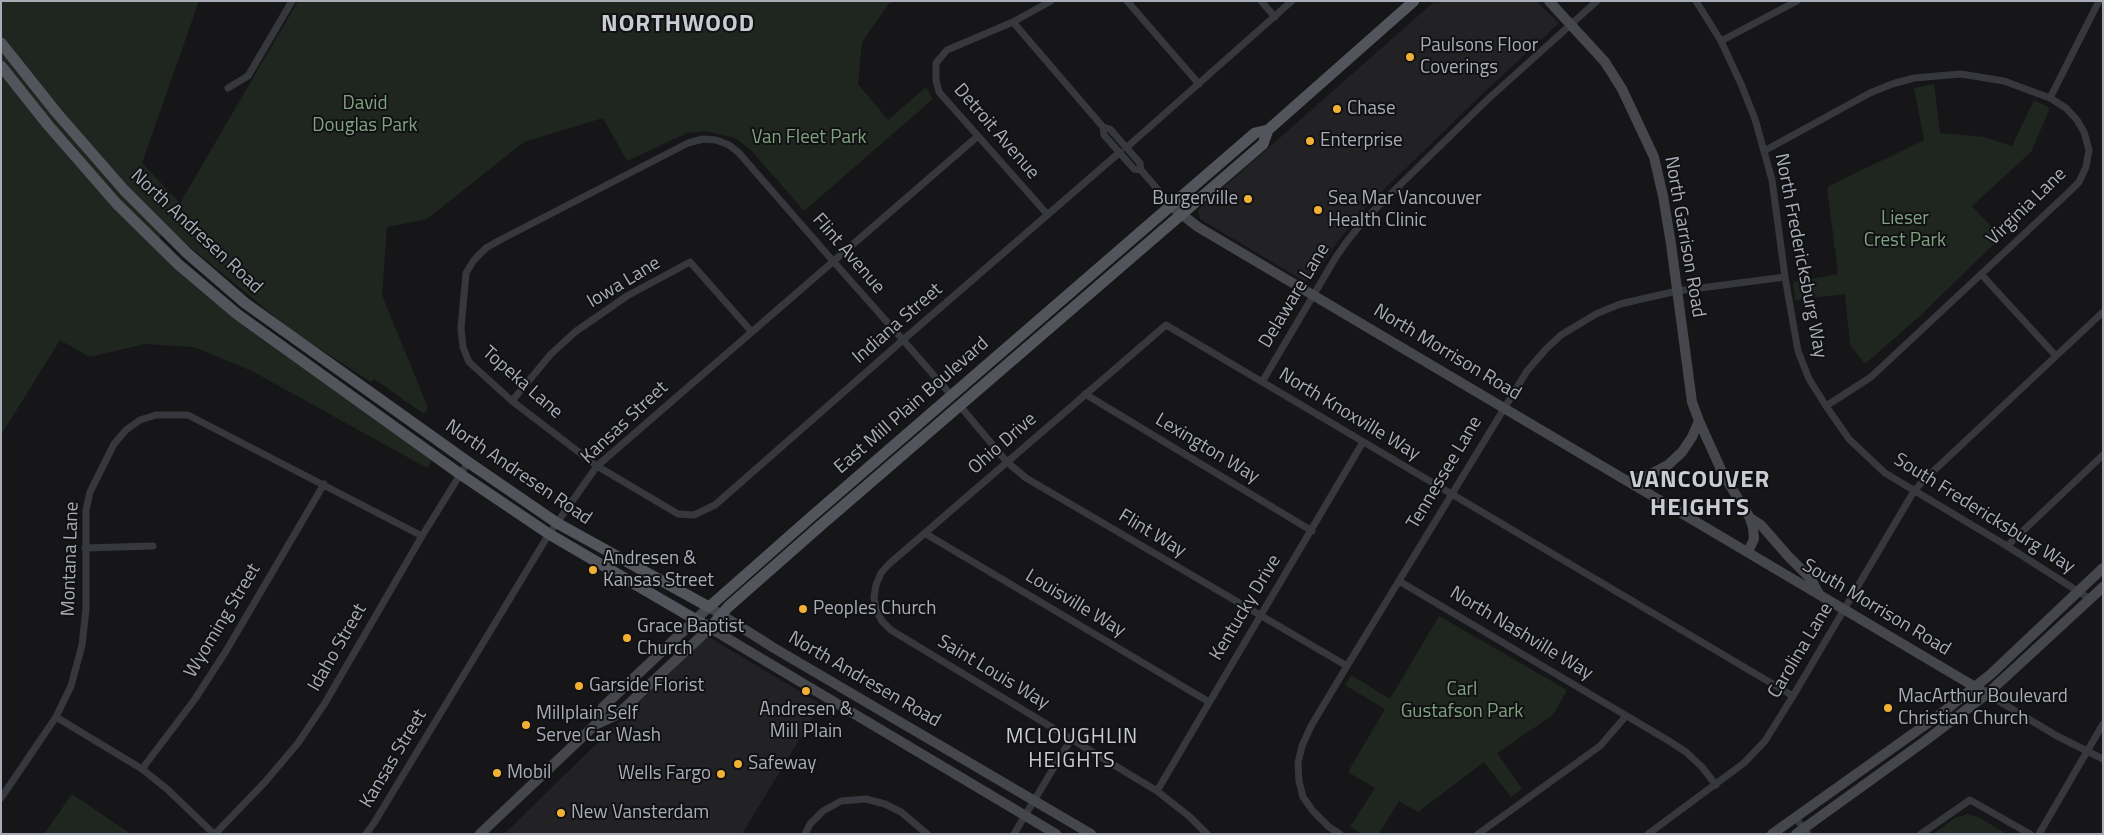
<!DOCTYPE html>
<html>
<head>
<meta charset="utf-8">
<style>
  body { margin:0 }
  #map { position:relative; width:2104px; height:835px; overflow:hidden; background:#161618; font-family:"Titillium Web",sans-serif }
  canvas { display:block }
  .frame { position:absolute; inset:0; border:2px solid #a8adb8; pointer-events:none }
</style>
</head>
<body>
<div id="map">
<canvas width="2104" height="835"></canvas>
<div class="frame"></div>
</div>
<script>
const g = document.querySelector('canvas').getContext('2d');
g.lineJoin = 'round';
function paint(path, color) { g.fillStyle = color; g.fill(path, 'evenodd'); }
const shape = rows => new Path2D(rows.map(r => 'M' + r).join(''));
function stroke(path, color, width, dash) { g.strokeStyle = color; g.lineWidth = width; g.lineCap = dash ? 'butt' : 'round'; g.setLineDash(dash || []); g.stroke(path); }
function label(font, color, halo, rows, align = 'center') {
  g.font = font + ' "Titillium Web",sans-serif'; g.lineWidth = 4; g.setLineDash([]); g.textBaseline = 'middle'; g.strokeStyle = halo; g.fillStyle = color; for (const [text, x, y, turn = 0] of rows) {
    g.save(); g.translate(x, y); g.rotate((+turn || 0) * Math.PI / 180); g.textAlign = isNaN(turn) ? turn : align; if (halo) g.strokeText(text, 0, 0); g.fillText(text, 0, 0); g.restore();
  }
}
const built = shape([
  [1435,1,1536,1,1559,23,1481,95,1366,207,1337,242,1312,280,1304,281,1200,219,1198,212,1200,208],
  [707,636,821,704,742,834,504,834]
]);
const green = shape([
  [1,1,199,1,142,163,180,203,298,1,896,1,889,4,862,42,858,84,888,120,926,87,933,99,804,211,751,150,735,138,706,131,687,133,627,161,603,118,524,142,427,219,387,227,382,295,428,408,424,414,374,379,371,382,291,330,166,227,154,247,432,461,427,468,252,371,194,347,145,344,90,357,60,340,1,435],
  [1934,84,1940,133,1984,137,2012,146,2034,100,2050,108,2031,152,1972,206,2001,237,1919,317,1865,364,1850,345,1845,294,1795,300,1793,282,1838,274,1827,187,1924,140,1914,88],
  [1439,616,1567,690,1553,715,1497,753,1522,789,1511,797,1484,762,1418,812,1399,801,1379,834,1362,834,1350,827,1375,788,1348,772,1385,709,1345,685,1351,675,1390,699],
  [72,794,131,834,44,834],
  [1967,814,1978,817,2007,834,1933,834,1955,818]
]);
const street = shape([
  [1127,1,1199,84],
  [1261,1,1275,17],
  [1696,1,1721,41,1741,84,1755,119,1772,180,1785,277,1798,351,1809,379,1826,406,1849,439,1885,473,2007,546,2090,599],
  [1013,22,1103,127,1104,135,1134,169,1141,170],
  [1721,41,1797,1],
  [228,88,248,76,292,1],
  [2050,98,2099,1],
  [1103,127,1110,129,1140,163,1141,170,1172,206],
  [1126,148,1292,1],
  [1764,151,1870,93,1892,84,1914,78,1961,74,2004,81,2050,98,2066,108,2077,120,2084,132,2089,150,2086,167,2079,182,2068,193,1871,377,1826,406],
  [1048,215,939,92,936,80,936,63,947,50,1013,22,1051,1],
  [1981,274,2056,356],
  [1262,382,1336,257,1348,240,1365,219,1487,100,1597,1],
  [1085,394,1312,531],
  [951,395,903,340,833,261,739,153,729,145,716,140,703,139,688,143,500,240,486,248,474,260,466,273,461,328,463,347,469,362,512,401,597,466,678,514,694,515,715,505,903,340,1120,152],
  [512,401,551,354,575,332,627,296,690,262,751,331],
  [960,406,1007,462,1026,478,1347,666],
  [926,534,1209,702],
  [2007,546,2103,455],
  [85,548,153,546],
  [1399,581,1669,741,1686,752,1702,767,1716,785],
  [1987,694,2057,736,2103,759],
  [56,717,142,769,167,789,214,834],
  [142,769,195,699,226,651,324,484],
  [1157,791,1363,442],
  [1,798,56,717,71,686,82,645,86,609,86,510,90,492,114,444,126,430,140,420,156,415,188,415,422,536],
  [1795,817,1808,834],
  [215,834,265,782,298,743,325,703,422,536,468,462],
  [366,834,374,823,549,534,597,466,978,136],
  [805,834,810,824,823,811,841,801,866,799,885,804,901,812,927,834],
  [1014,834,1071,739],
  [1207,834,1190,817,1157,791,891,630,882,621,876,610,874,597,876,585,881,573,889,564,1166,325,1793,696],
  [1340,834,1329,827,1313,811,1303,797,1299,781,1298,763,1302,746,1311,726,1347,666,1527,371,1546,349,1561,335,1596,314,1620,304,1677,291,1785,277],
  [1478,834,1600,746,1626,716],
  [1648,834,1744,763,1765,741,1793,696,1914,491,1925,479,2103,312],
  [1921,834,1970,800,2030,834],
  [2039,834,2103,724]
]);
const secondary = shape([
  [1549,1,1605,62,1622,89,1654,157,1663,196,1671,244,1692,402,1699,421,1723,474,1750,518,1753,528,1754,539,1748,552],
  [1176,210,1198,227,1987,694],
  [1628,481,1651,474,1668,465,1682,452,1692,437,1699,421],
  [1750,518,1761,525,1788,556,1811,579,1819,594],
  [595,725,603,707,709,607,774,648,1091,834],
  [480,834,595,725,617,715,710,628,1056,834],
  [1772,834,1942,713,1991,674,2103,568],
  [1796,834,1925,741,1987,694,2103,587]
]);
const primary = shape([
  [1,43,56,112,124,190,187,253,245,303,468,462,557,523,709,607,811,517,1159,216,1255,133,1268,130,1414,1],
  [1,66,48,125,116,203,178,264,237,314,460,474,549,534,710,628,728,607,820,526,1263,144,1268,130]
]);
const markers = [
  [1410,57,5,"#f2b134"],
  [1337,109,5,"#f2b134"],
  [1310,141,5,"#f2b134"],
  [1248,199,5,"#f2b134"],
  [1318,210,5,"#f2b134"],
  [593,570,5,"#f2b134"],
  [803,609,5,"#f2b134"],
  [627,638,5,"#f2b134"],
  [579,686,5,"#f2b134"],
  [806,691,5,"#f2b134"],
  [1888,708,5,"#f2b134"],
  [526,725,5,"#f2b134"],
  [738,764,5,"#f2b134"],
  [497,773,5,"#f2b134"],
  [721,774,5,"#f2b134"],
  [561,813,5,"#f2b134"]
];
const poiNames = [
  ["Paulsons Floor",1420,46],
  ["Coverings",1420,68],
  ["Chase",1347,109],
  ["Enterprise",1320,141],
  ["Burgerville",1238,199,"right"],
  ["Sea Mar Vancouver",1328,199],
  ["Health Clinic",1328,221],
  ["Andresen &",603,559],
  ["Kansas Street",603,581],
  ["Peoples Church",813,609],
  ["Grace Baptist",637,627],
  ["Church",637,649],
  ["Garside Florist",589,686],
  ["MacArthur Boulevard",1898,697],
  ["Christian Church",1898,719],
  ["Andresen &",806,710,"center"],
  ["Mill Plain",806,732,"center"],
  ["Millplain Self",536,714],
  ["Serve Car Wash",536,736],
  ["Safeway",748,764],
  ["Mobil",507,773],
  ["Wells Fargo",711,774,"right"],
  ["New Vansterdam",571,813]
];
const parkNames = [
  ["David",365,104],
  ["Douglas Park",365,126],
  ["Van Fleet Park",809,138],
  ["Lieser",1905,219],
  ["Crest Park",1905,241],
  ["Carl",1462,690],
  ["Gustafson Park",1462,712]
];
const streetNames = [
  ["Detroit Avenue",996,132,49],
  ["Virginia Lane",2027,207,-44],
  ["North Andresen Road",196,232,43],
  ["North Garrison Road",1684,237,80],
  ["Flint Avenue",848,254,49],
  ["North Fredericksburg Way",1800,256,79],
  ["Iowa Lane",624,283,-31],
  ["Delaware Lane",1295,296,-59],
  ["Indiana Street",898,324,-41],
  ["North Morrison Road",1447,353,31],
  ["Topeka Lane",522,383,41],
  ["East Mill Plain Boulevard",912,406,-41],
  ["North Knoxville Way",1349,415,31],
  ["Kansas Street",625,423,-43],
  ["Ohio Drive",1003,444,-41],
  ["Lexington Way",1207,449,31],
  ["North Andresen Road",518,473,34],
  ["Tennessee Lane",1445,473,-59],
  ["South Fredericksburg Way",1984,514,32],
  ["Flint Way",1152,534,31],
  ["Montana Lane",71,559,-88],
  ["Louisville Way",1075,604,31],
  ["Kentucky Drive",1246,608,-59],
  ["South Morrison Road",1876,608,31],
  ["Wyoming Street",223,621,-59],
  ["North Nashville Way",1521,634,31],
  ["Idaho Street",338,648,-60],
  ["Carolina Lane",1801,651,-59],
  ["Saint Louis Way",993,673,31],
  ["North Andresen Road",864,680,30],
  ["Kansas Street",394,759,-59]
];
const quarterNames = [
  ["MCLOUGHLIN",1072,738],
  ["HEIGHTS",1072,762]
];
const districtNames = [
  ["NORTHWOOD",678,25],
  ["VANCOUVER",1700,481],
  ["HEIGHTS",1700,509]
];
paint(built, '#222225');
paint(green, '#1e261f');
stroke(street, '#37383d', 7);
stroke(secondary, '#45474d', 10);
stroke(primary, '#53555c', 11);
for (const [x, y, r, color] of markers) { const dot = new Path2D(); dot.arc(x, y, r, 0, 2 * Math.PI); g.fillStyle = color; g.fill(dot); stroke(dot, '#111113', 2); }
label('19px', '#a8adb8', '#111113', poiNames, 'left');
label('19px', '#7fa381', '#111113', parkNames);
label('19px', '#a8adb8', '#111113', streetNames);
g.letterSpacing = '1px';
label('21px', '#c9ccd4', '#111113', quarterNames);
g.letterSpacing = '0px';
g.letterSpacing = '1px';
label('bold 24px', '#c9ccd4', '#111113', districtNames);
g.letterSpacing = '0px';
</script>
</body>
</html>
